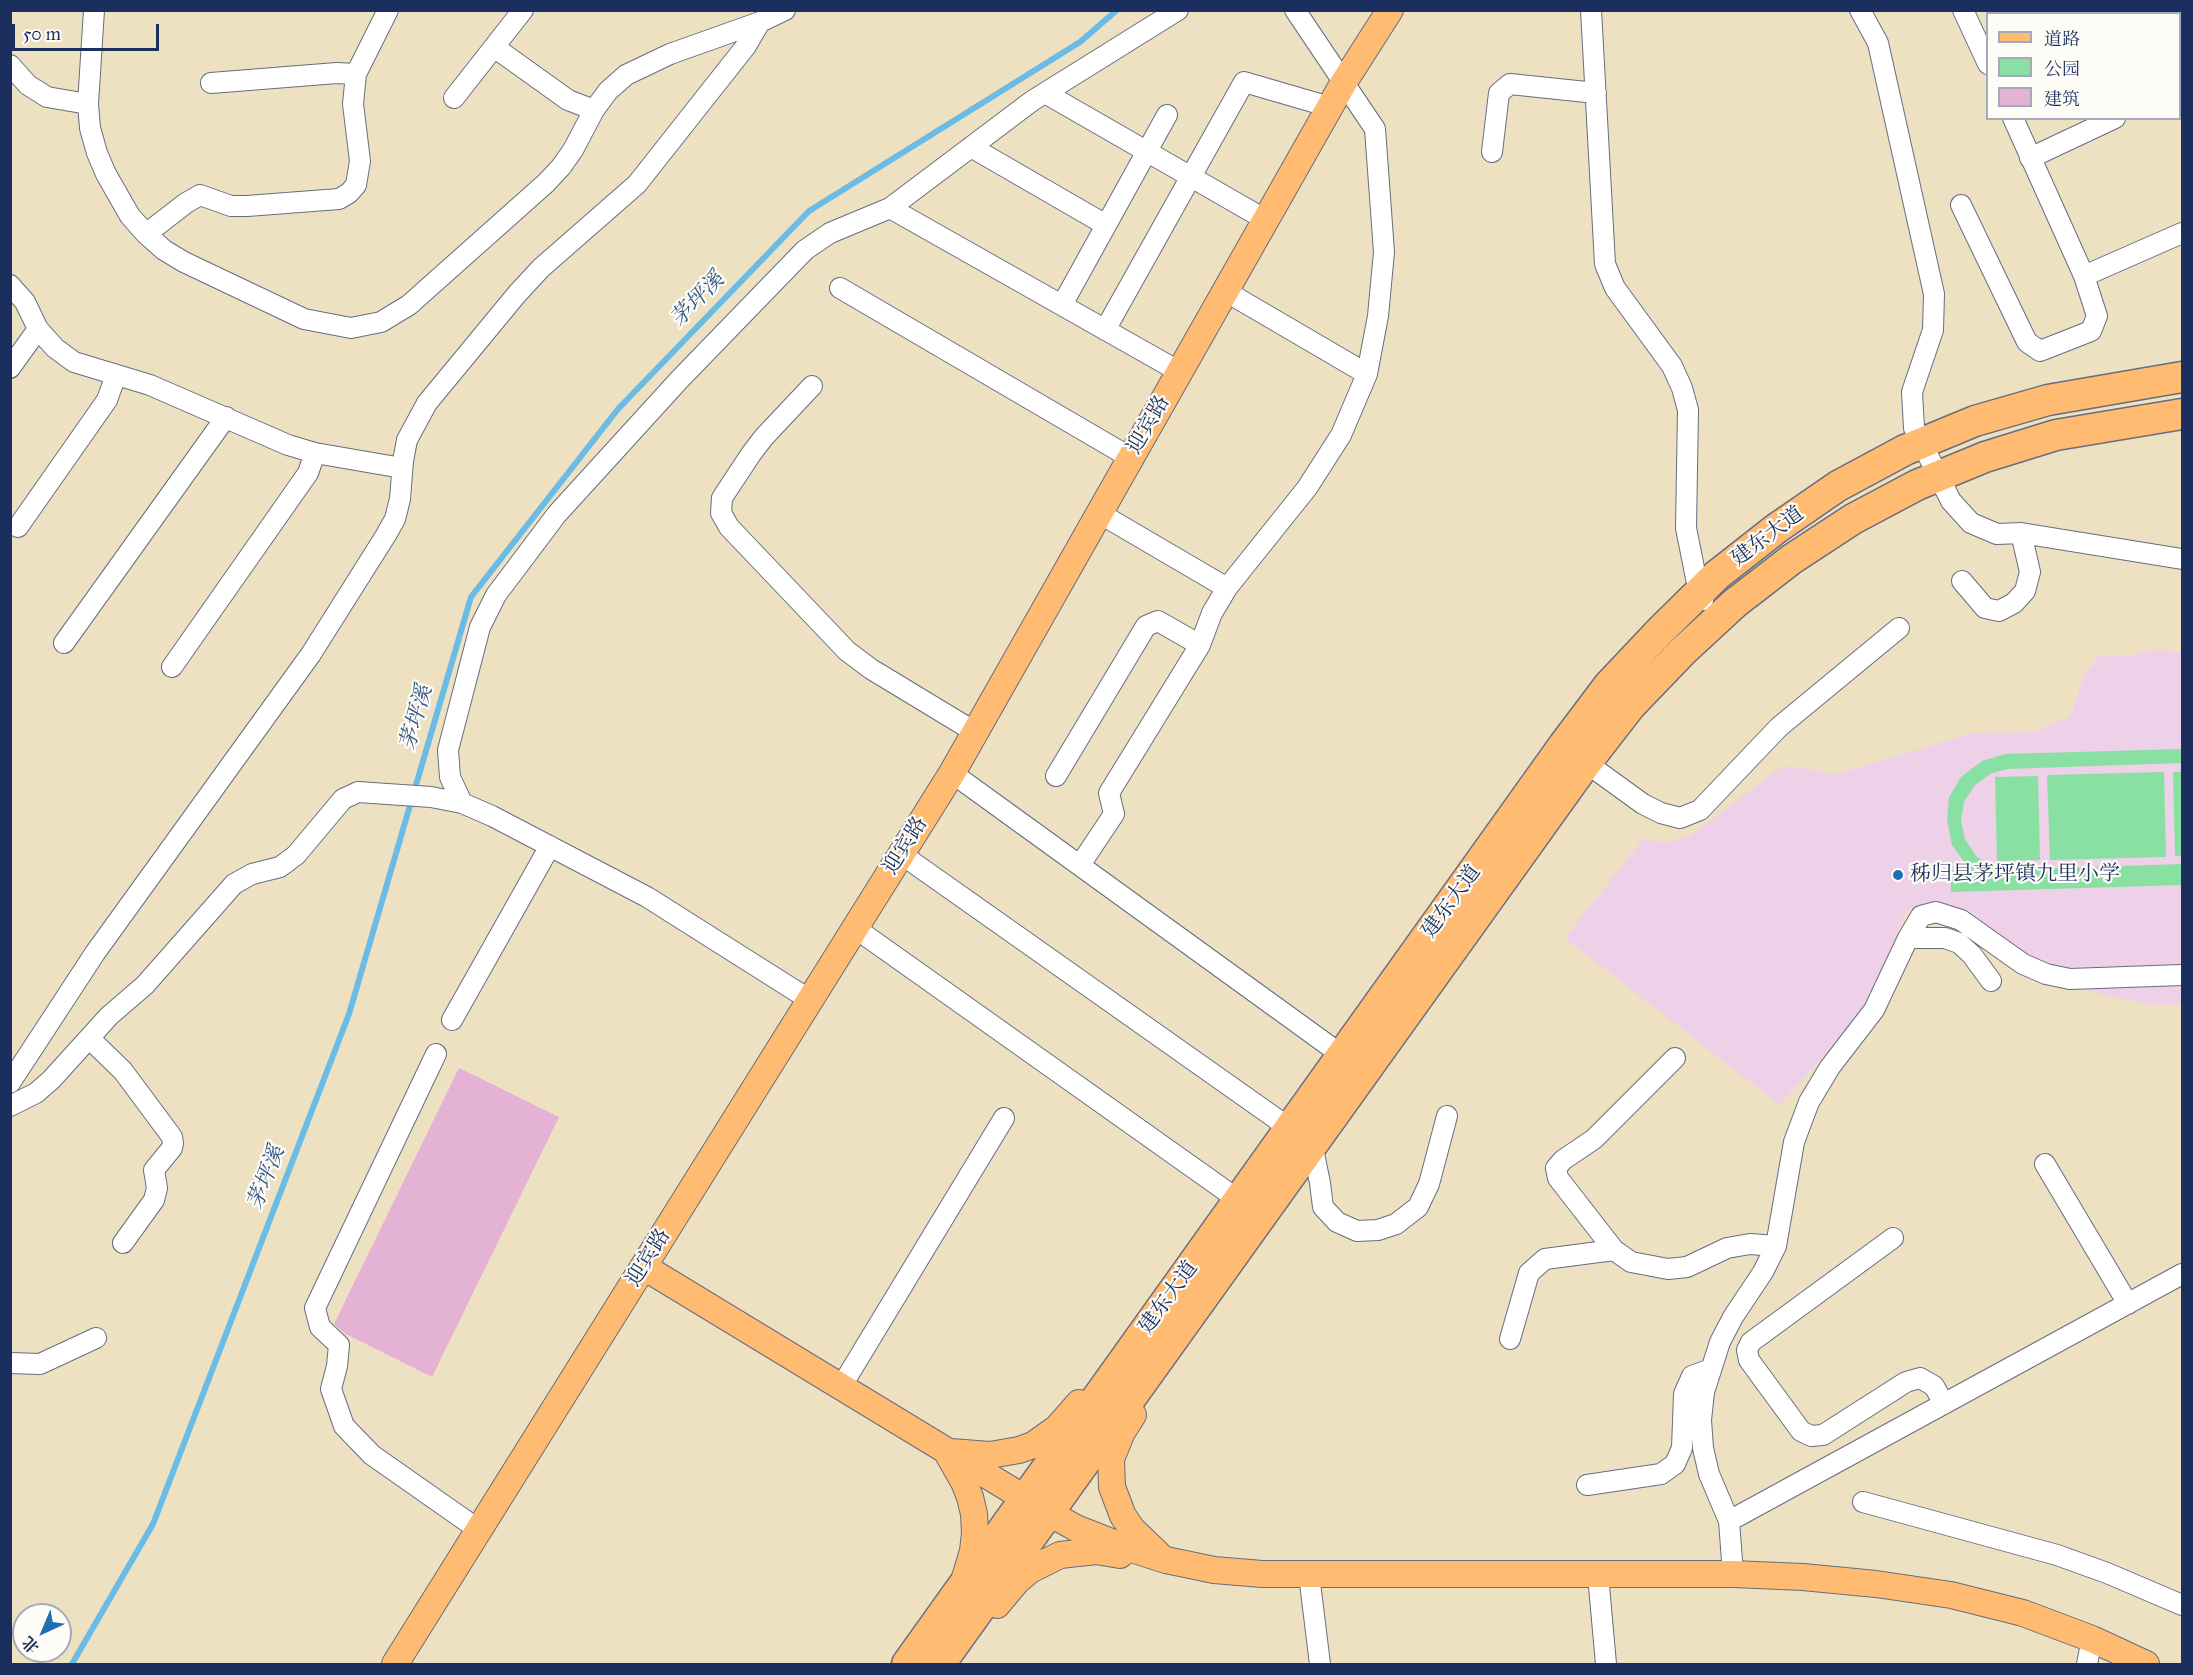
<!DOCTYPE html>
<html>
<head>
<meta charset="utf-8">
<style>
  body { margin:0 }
  #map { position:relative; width:2193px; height:1675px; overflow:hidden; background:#eee1c1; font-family:"IM FELL Great Primer","Noto Serif SC",serif }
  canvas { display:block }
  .frame { position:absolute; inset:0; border:12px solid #1b2f5e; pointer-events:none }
  .legend { position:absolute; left:1986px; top:12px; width:195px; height:108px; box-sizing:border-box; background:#fdfcf7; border:2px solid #a3aaba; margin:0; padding:8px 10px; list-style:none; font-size:18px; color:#1b2f5e }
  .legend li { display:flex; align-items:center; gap:12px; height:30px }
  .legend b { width:30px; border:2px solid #a3aaba }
  .north { position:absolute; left:12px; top:1603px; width:60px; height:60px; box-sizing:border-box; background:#fdfcf7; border:2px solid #a3aaba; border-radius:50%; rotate:224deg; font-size:16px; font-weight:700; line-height:24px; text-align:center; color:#1b2f5e }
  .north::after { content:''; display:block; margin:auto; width:21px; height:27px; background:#1f6fb2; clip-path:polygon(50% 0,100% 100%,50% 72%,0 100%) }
  .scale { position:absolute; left:12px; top:24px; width:147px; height:27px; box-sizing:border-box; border:3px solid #1b2f5e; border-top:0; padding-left:8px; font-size:18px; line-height:21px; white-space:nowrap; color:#1b2f5e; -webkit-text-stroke:4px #fdfcf7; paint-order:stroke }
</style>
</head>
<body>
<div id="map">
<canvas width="2193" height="1675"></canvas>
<div class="frame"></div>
<ul class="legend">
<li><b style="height:8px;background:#ffbb71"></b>道路</li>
<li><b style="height:16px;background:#89e0a3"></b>公园</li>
<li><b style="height:16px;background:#e3b2d4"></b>建筑</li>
</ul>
<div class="north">北</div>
<div class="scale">50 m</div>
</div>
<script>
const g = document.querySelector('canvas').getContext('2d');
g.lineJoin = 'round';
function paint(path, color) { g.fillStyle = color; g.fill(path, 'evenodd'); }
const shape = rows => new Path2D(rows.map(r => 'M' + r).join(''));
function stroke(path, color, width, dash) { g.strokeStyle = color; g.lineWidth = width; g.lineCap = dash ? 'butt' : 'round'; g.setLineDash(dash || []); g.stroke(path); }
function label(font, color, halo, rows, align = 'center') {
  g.font = font + ' "IM FELL Great Primer","Noto Serif SC",serif'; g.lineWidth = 4.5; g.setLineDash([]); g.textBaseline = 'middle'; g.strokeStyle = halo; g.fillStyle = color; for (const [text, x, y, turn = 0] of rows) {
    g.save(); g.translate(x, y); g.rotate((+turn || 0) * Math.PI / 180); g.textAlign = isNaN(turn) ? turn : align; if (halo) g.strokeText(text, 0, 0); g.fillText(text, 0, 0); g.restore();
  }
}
const built = shape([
  [2155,649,2182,653,2182,1005,2150,1005,2037,980,1996,958,1962,930,1935,924,1908,909,1863,1011,1780,1105,1565,938,1643,839,1670,843,1691,835,1777,770,1789,766,1832,774,1861,767,1972,733,2037,732,2051,723,2070,718,2083,678,2099,655,2131,656]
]);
const green = shape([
  [2182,749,2182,763,2007,769,1990,774,1974,786,1964,802,1961,821,1965,839,1976,856,1992,867,2010,870,2182,864,2182,885,1951,892,1950,871,1970,870,1952,845,1947,820,1949,797,1961,777,1982,761,2005,754],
  [2164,772,2166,857,2050,860,2047,775],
  [2173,772,2182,772,2182,856,2175,856],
  [2038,776,2040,860,1997,861,1995,777]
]);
const stream = shape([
  [72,1664,153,1524,349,1014,471,597,618,409,809,211,1080,42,1117,10]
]);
const building = shape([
  [459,1068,559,1117,432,1377,344,1333,334,1324]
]);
const minor = shape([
  [94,10,88,104,90,128,97,153,106,174,130,216,146,234,164,250,184,262,304,319,351,328,381,322,409,305,546,183,561,167,573,150,594,110,608,91,626,75,670,54,760,22,785,10],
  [1591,10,1605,264,1615,288,1672,366,1682,388,1688,410,1686,528,1699,593,1703,600],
  [1860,10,1878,43,1934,294,1933,330,1912,392,1914,428,1951,501,1971,523,1997,534,2021,533,2182,559],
  [1963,10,1988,64],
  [2019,14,2025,10],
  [494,47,568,100,594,110],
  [10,65,28,85,47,97,88,104],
  [211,83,337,73,356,74],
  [2180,89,2182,87],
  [1045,93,1266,220],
  [454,98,523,10],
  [971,147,1106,225],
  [1492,152,1499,93,1510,84,1596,93],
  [2030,158,2115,118],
  [1961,205,2027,342,2040,351,2091,331,2097,316,2084,276,2013,118],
  [890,208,1180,372],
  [146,234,186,203,200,195,231,206,247,206,339,199,349,193,356,185,360,161,353,104,356,74,388,10],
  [2084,276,2182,233],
  [10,285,25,302,38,329,55,348,74,362,150,385,288,445,315,453,402,468],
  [840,288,1131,458],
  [1225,291,1367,374],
  [1062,305,1167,115],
  [1105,330,1244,82,1330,107],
  [10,368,38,329],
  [812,386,764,437,751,454,722,498,721,513,729,527,847,651,871,669,975,732],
  [1099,513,1227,588,1307,488,1341,435,1367,374,1378,316,1384,252,1375,129,1295,10],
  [18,527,107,400,116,375],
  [1962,581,1985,608,1999,611,2014,603,2025,591,2030,572,2021,533],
  [64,643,226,417],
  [172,667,308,473,315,453],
  [1578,757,1643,804,1661,813,1680,818,1700,810,1779,727,1899,628],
  [952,773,1350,1061],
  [1056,776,1146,626,1158,621,1200,645],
  [462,803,450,777,448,750,480,627,496,595,557,514,680,379,805,250,830,233,890,208,1032,101,1178,10],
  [901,854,1312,1144,1320,1183,1323,1207,1337,1222,1357,1231,1378,1230,1396,1224,1418,1207,1429,1184,1447,1116],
  [1080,865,1114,814,1109,793,1200,645,1212,613,1227,588],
  [855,928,1247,1206],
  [1908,938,1921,916,1936,912,1961,920,2023,964,2046,974,2070,979,2182,975],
  [452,1020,550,846],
  [89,1038,123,1071,172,1137,173,1143,172,1148,154,1170,157,1188,154,1200,123,1243],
  [436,1054,315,1308,320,1327,339,1345,337,1366,331,1389,344,1426,372,1455,479,1530],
  [1675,1058,1594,1139,1563,1160,1556,1168,1558,1178,1614,1250,1631,1262,1668,1269,1687,1267,1727,1248,1750,1244,1776,1246],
  [10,1083,95,953,311,654,386,535,395,519,400,499,403,461,407,440,427,403,517,294,541,268,637,184,746,46,760,22],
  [10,1106,36,1093,51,1080,109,1016,145,985,234,884,252,874,280,867,296,855,343,799,358,792,431,797,462,803,492,816,647,897,810,1000],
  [2045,1164,2128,1304],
  [1893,1238,1751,1342,1747,1350,1749,1360,1801,1431,1811,1436,1823,1435,1906,1382,1920,1378,1934,1386,1944,1404],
  [1510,1339,1529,1273,1545,1259,1614,1250],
  [10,1363,40,1364,96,1338],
  [841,1387,1004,1118],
  [1587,1485,1661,1474,1675,1464,1682,1448,1684,1394,1692,1376,1711,1369],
  [1863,1502,2057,1555,2107,1573,2182,1605],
  [1729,1521,2182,1274],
  [1733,1574,1729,1521,1709,1474,1703,1448,1701,1420,1704,1392,1720,1342,1733,1317,1763,1272,1776,1246,1794,1142,1809,1102,1830,1067,1874,1010,1908,938,1945,938,1959,943,1972,955,1991,981],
  [1309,1575,1320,1664],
  [1598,1575,1606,1664],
  [2087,1664,2092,1639]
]);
const major = shape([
  [644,1267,1049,1513,1076,1528,1119,1545,1166,1560,1214,1570,1262,1574,1733,1574,1803,1577,1876,1584,1951,1595,2023,1613,2092,1639,2146,1664],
  [1133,1415,1122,1432,1111,1459,1112,1487,1123,1516,1132,1529,1158,1554],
  [951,1452,990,1455,1019,1450,1033,1445,1057,1428,1079,1403],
  [948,1454,964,1482,970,1497,974,1514,975,1533,973,1551,965,1578],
  [997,1605,1017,1581,1030,1570,1060,1555,1096,1551,1120,1555],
  [395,1664,952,773,1344,82,1390,10]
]);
const highway = shape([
  [907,1664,1563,746,1609,685,1660,631,1717,575,1777,528,1838,486,1905,450,1975,421,2048,400,2182,377],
  [940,1664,1586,763,1631,705,1682,652,1735,603,1792,559,1853,519,1917,485,1985,457,2056,435,2182,414]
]);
const markers = [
  [1898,875,6,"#1f6fb2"]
];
const streetNames = [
  ["迎宾路",1149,425,-60],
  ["建东大道",1768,537,-37],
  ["迎宾路",906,846,-58],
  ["建东大道",1452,902,-54],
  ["迎宾路",649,1258,-58],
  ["建东大道",1169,1298,-54]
];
const poiNames = [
  ["秭归县茅坪镇九里小学",1910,875]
];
const waterNames = [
  ["茅坪溪",698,300,-46],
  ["茅坪溪",417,718,-74],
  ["茅坪溪",267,1178,-69]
];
paint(built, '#eed0e8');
paint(green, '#89e0a3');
stroke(stream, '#6abbe5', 6);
paint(building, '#e3b2d4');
stroke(minor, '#656d81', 22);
stroke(major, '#656d81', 28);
stroke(highway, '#656d81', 33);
stroke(minor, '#fff', 20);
stroke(major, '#ffbb71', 26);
stroke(highway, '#ffbb71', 30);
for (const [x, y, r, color] of markers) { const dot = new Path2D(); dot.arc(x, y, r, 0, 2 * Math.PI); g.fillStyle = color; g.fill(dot); stroke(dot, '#fdfcf7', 2); }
label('21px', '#1b2f5e', '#fdfcf7', streetNames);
label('21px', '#1b2f5e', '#fdfcf7', poiNames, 'left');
label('italic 22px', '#335986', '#fdfcf7', waterNames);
</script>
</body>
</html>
